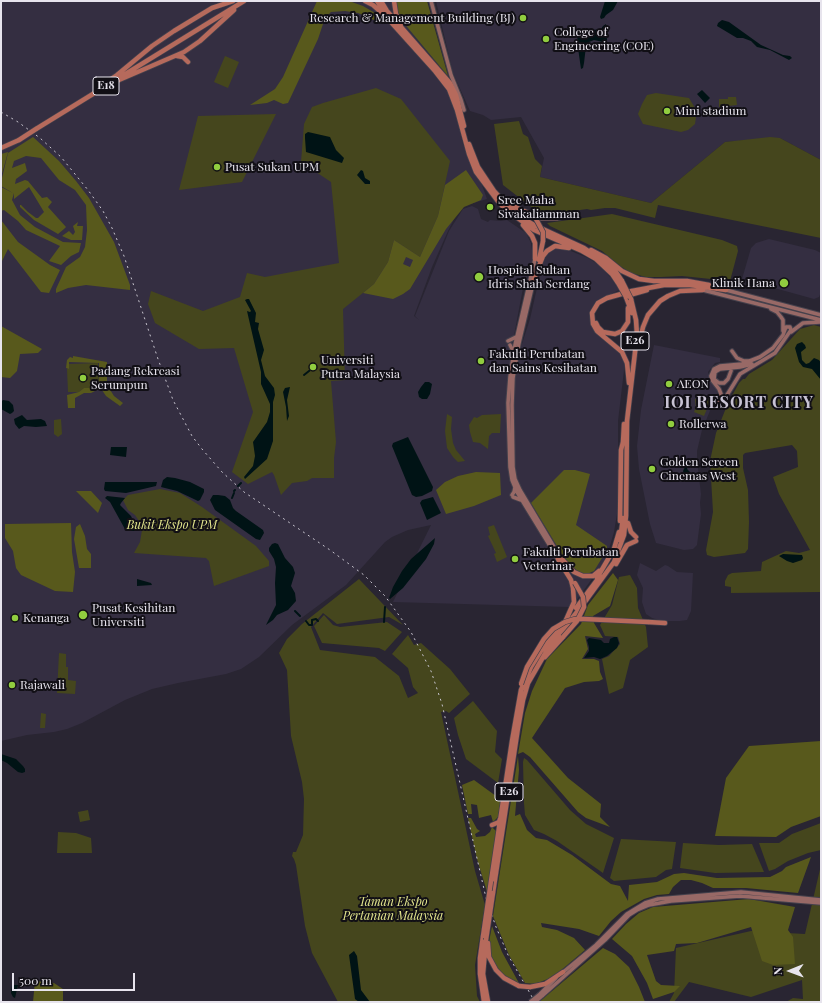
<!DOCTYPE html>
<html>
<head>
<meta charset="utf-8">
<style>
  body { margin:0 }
  #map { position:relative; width:822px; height:1003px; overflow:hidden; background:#292532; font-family:"Playfair Display",serif }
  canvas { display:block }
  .frame { position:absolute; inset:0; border:2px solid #e7e4ed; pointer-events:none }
  .north { position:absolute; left:770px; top:951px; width:40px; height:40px; -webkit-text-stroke:3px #110f15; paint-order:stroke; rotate:269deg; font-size:11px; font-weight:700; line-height:16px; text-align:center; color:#e7e4ed }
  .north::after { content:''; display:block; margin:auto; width:14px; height:18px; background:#e7e4ed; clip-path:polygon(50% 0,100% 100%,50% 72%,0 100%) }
  .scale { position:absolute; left:12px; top:973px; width:123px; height:18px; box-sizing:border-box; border:2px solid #e7e4ed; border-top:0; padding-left:5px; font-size:12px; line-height:14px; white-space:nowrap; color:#e7e4ed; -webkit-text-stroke:3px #110f15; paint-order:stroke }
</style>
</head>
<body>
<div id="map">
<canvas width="822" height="1003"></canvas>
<div class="frame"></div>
<div class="north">N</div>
<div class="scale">500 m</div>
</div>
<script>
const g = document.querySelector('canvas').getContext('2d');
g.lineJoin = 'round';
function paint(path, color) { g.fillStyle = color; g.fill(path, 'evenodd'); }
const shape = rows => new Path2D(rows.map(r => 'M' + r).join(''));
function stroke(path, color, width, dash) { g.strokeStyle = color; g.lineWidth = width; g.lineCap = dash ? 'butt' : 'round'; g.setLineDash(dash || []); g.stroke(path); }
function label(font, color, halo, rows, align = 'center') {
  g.font = font + ' "Playfair Display",serif'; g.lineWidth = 4; g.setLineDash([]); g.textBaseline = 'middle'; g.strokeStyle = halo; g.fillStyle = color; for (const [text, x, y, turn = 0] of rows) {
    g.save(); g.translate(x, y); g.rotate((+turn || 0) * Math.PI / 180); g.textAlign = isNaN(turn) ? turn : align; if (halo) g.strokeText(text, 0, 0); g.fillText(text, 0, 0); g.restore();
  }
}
const built = shape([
  [1,1,427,1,448,76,463,144,473,170,482,185,487,199,460,207,448,231,432,267,414,316,419,320,415,316,449,231,463,209,472,206,478,209,481,219,488,222,490,220,501,221,507,220,526,233,531,243,533,257,531,267,523,288,512,346,521,347,530,319,542,266,547,254,551,249,561,247,588,258,599,265,611,278,619,290,597,301,592,308,590,318,592,327,599,335,614,346,621,353,625,362,618,421,618,499,617,514,614,532,609,549,602,565,576,601,569,607,393,602,431,525,408,530,392,537,385,542,346,585,292,625,259,657,241,669,226,674,178,683,152,689,125,700,82,723,67,729,54,732,27,735,1,741],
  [436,1,821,1,821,160,780,138,725,142,651,203,540,177,544,158,521,117,491,120,483,115,470,111,453,73],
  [769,239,815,250,821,253,821,292,819,297,814,299,742,279,751,248,756,243],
  [654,345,720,358,720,362,715,363,708,372,711,381,717,390,717,394,702,430,697,451,697,460,701,494,700,503,701,514,697,545,693,549,684,550,656,543,650,524,639,469,637,446,641,410],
  [640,563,656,571,665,565,668,566,677,572,693,573,691,611,687,620,680,621,662,621,652,618,646,614,642,602,643,588,637,575]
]);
const green = shape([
  [225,56,239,62,228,88,214,82],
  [376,88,401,99,450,161,438,216,420,257,394,240,388,262,374,284,343,309,345,380,331,381,336,442,334,458,334,478,312,478,307,481,292,483,281,495,274,475,272,472,248,484,232,472,253,412,234,348,199,349,155,323,148,304,151,291,203,311,240,297,247,273,265,277,339,263,331,182,301,162,304,124,312,107,323,103],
  [656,93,689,98,695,108,696,117,695,124,688,130,681,132,643,124,638,114,642,104,647,95],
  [728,97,736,97,737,105,719,107,719,99,728,99],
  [276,114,242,182,179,190,198,116],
  [519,121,523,134,528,137,535,159,542,166,540,177,651,203,725,142,770,137,780,138,821,160,821,238,658,205,655,218,615,208,605,208,591,210,587,209,573,211,568,214,543,216,503,185,494,124],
  [612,214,722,240,737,246,738,251,730,281,682,276,661,277,646,277,631,273,620,266,602,251,550,226,547,223],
  [814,325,821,327,821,592,731,593,731,587,725,586,725,581,728,575,732,573,761,571,762,562,786,551,799,553,810,550,779,494,773,477,798,467,797,451,792,445,745,453,743,455,743,468,748,490,749,522,748,549,745,553,714,557,707,555,706,550,713,512,710,461,716,433,728,403,739,383,743,379,745,379,749,374,772,360,800,329],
  [98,363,99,388,84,388,79,392,68,392,67,369,69,369,69,364],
  [712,397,704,416,694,412,696,407,695,399,705,399],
  [447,414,452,417,451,429,453,443,456,450,465,461,458,462,453,457,447,448,445,431],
  [501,414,500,433,492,433,489,436,488,449,480,443,473,442,470,432,469,425,474,417,477,418,482,415],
  [61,419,62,434,58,437,54,434,54,420],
  [160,489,180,493,202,507,256,546,269,561,269,566,214,586,209,561,206,558,134,553,140,542,142,530,141,524,135,515,128,510,123,500,128,495],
  [494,525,507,557,497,562,494,554,496,553,488,536,490,535,488,527],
  [630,575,637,588,638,608,646,627,648,647,630,660,623,688,609,694,602,659,609,656,620,644,618,637,605,636,600,625,612,605,619,577],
  [359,579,403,625,389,617,337,624,323,613,311,627,320,650,375,657,399,676,408,698,418,693,413,687,408,668,392,654,408,635,414,645,421,643,450,669,470,694,449,713,446,711,441,712,475,871,485,905,475,965,477,996,480,1002,338,1002,312,953,305,926,296,865,294,859,292,856,293,852,296,852,303,835,304,799,302,782,291,736,287,670,279,653,287,639,302,624],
  [324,615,333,625,340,627,387,622,402,632,385,651,379,648,322,643,314,626],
  [59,653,66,654,66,667,68,667,68,680,76,681,75,694,57,693],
  [473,701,497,731,495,752,502,759,498,783,466,759,458,735,454,718],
  [41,713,46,714,45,728,40,728],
  [524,758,527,760,570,810,586,824,614,838,603,873,557,841,544,834,534,830,525,815,524,803,523,762],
  [88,810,90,820,80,822,78,812],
  [821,823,821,850,808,853,788,861,775,869,769,871,759,843,779,843,792,834],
  [58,832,76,833,91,838,92,853,57,853],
  [621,839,676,842,672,869,666,870,656,877,614,881,610,878],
  [683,843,719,845,752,844,764,872,715,873,680,868],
  [821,865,821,1002,786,1002,793,998,803,999,802,980,751,997,689,982,674,1002,669,1002,674,993,676,948,751,931,805,934]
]);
const forest = shape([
  [317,1,349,1,363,6,375,13,382,22,374,20,358,13,345,11,331,12,325,18,318,39,288,103,283,104,274,100,267,103,250,105,275,89,283,77],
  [396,1,427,1,448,76,403,22,398,13],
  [33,137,59,161,76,181,89,198,114,242,130,285,130,290,86,285,68,288,56,293,56,289,66,267,80,257,85,247,87,230,86,205,75,190,59,180,41,158,26,156,14,161,12,168,25,163,27,171,16,179,15,184,25,180,28,181,42,198,47,197,52,202,48,207,66,227,64,229,58,234,34,220,20,207,20,205,21,205,28,212,36,218,38,218,44,212,29,187,14,199,14,193,12,200,20,215,35,227,63,242,81,243,79,252,71,256,61,265,49,261,60,246,26,230,18,221,4,210,1,211,1,187,13,193,1,186,1,182,8,153],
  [8,152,5,163,1,177,1,154],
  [466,170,483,195,481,200,464,207,446,229,410,289,403,294,393,299,363,293,374,284,388,262,394,240,420,257,438,216,445,185],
  [406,257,413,260,410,267,403,264],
  [1,220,18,242,50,265,60,270,49,293,41,292,8,249,1,263],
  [78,222,77,226,83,226,82,240,71,240,62,236,69,231,73,235,75,232,73,226],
  [1,326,42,349,38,353,20,354,17,371,10,378,1,377],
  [73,356,107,362,107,385,114,396,123,403,120,406,106,396,102,390,97,390,91,393,84,393,75,398,75,408,68,408,67,395,79,392,84,388,99,388,99,363,69,362,69,369,66,368,67,360,70,357,73,358],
  [564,470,575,470,590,474,576,525,607,546,607,550,594,571,587,574,578,572,563,556,531,503],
  [476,472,500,473,501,495,474,506,446,514,436,490,445,482,458,476],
  [76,491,91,491,102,503,98,513],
  [71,523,72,552,75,572,73,592,55,591,21,575,16,568,13,551,5,538,5,524],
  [80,524,85,536,87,549,91,554,91,568,79,568,74,539,76,527],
  [613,573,618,580,610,606,593,616,594,623,603,638,585,636,588,649,582,659,594,659,599,661,600,672,603,679,599,681,584,682,565,688,532,738,568,778,601,804,600,817,610,827,586,818,578,812,530,757,523,752,518,754,525,713,532,691,547,659,581,624,588,605],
  [821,741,821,816,791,827,776,837,715,836,726,778,749,746],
  [518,756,519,770,515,816,520,814,527,830,536,838,547,840,572,855,611,884,620,886,628,901,629,885,657,882,674,874,684,873,717,878,770,877,782,871,786,867,811,857,798,893,746,888,713,888,702,883,691,880,681,880,673,887,669,894,657,895,644,899,621,912,611,921,599,936,579,929,541,923,542,927,557,930,574,938,585,950,553,977,535,984,525,983,509,955,493,916],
  [474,780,496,796,497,791,502,793,498,817,493,822,491,815,479,818,477,805,471,804,472,814,468,814,462,785],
  [468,818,471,818,477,829,480,831,475,834,476,837,485,836,490,832,492,827,497,832,488,895,477,859],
  [749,899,795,907,788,930,793,937,795,964,773,965,762,961,751,927,697,943,676,944,674,951,647,955,656,981,661,985,680,986,674,992,653,999,647,983,632,956,612,939,626,924,639,913,653,907],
  [492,926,502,952,520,985,505,977,499,971,494,962,490,952,489,942],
  [603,948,615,954,629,967,639,987,645,1002,539,1002],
  [35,981,54,983,63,989,63,1002,33,1002]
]);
const water = shape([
  [605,1,618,1,613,10,606,15,604,18,601,19,600,17],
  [722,20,729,22,761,45,783,55,790,56,792,58,789,60,770,50,757,47,751,41,743,38,737,38,717,26,718,23],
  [606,24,607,40,603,42,594,40,589,42,586,46,584,63,583,68,581,69,578,48,577,32,601,29,603,26],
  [702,90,710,98,705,103,697,94],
  [308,132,330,137,336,150,344,158,342,163,306,152,305,138,305,134],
  [361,170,363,171,365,178,370,181,370,184,365,184,357,175],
  [247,299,249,299,256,313,255,322,259,323,258,329,264,350,261,360,265,376,274,388,275,395,273,402,273,441,267,459,245,479,244,477,253,466,255,456,253,442,267,422,270,412,270,404,261,384,261,372,247,311,250,312,251,311,245,300],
  [802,342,805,345,806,348,801,352,802,360,806,364,809,363,814,358,819,360,821,363,821,380,812,369,803,367,799,362,795,348,797,344],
  [425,382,429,382,432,384,430,394,427,399,422,399,419,397,418,392,421,387],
  [290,387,287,400,289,416,287,421,286,407,283,392,285,388],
  [3,400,9,401,13,405,14,411,12,413,10,414,1,409,1,402],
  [22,415,27,420,41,419,45,421,47,426,36,427,24,426,19,429,15,424,14,419],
  [408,437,433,487,432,491,422,496,416,497,412,495,392,446,393,443],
  [111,447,127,447,126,457,110,455],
  [684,464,687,464,688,466,687,469,690,472,689,476,691,478,690,481,685,477,683,471,685,467],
  [167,477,175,478,190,482,204,489,204,492,200,500,198,501,177,491,161,487,163,480],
  [105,482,157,482,156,486,126,493,105,491,104,489],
  [213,495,218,495,225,496,230,500,233,508,236,511,263,530,264,533,260,540,256,539,215,510,210,500],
  [107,496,125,498,121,503,120,505,131,516,138,531,126,531,110,502,105,498],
  [433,497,441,513,427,520,420,503,422,500],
  [435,538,434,544,426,559,403,588,390,599,389,598,393,587,402,571,411,559],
  [275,543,278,544,285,558,293,567,295,573,291,586,295,593,296,601,288,610,277,615,273,620,266,625,276,605,275,583,276,567,274,559,269,551,269,548,272,544],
  [783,554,802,555,803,558,802,560,793,563,787,561,779,556],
  [137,579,151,583,152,585,137,586],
  [614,637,617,637,619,643,617,648,607,656,600,659,594,657,584,658,589,651,589,647,587,640,589,638,601,640,604,643,609,643,610,639],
  [1,754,16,759,23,766,25,769,25,772,22,773,18,772,7,763,1,760],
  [354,951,357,956,361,990,370,1002,359,1002,355,999,349,955],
  [12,985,18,985,15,998,13,997,11,993]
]);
const canal = shape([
  [304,375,314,367],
  [238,486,241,483],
  [234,491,235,490],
  [232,498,234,493],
  [295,611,300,616],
  [306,621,309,625,312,625,312,620,316,619,318,621],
  [384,622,385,607]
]);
const major = shape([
  [431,1,451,75,461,100,464,110],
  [535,259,515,345,510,377,508,403,510,467,512,480,517,492,558,559],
  [534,279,519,343,513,378,512,405,513,467,515,479,520,490,560,557],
  [703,290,821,320],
  [726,290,821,315],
  [771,309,777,312,781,317,783,320,783,331],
  [791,332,803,323,820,322],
  [508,341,516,337],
  [510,345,513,351],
  [732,351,737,358,744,361,749,361],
  [731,371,728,379,724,383,719,383,714,379,715,372,720,369,740,367,752,364],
  [717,407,721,394,719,389,712,380,711,376,714,369,720,366,742,364,760,357,773,348,783,335,786,327,790,327,791,330,775,353,740,374,727,395],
  [512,495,514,492,515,487],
  [513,497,521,500],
  [562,973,596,945,627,914,645,903,658,899,741,892,821,900],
  [540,994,556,978],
  [542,996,605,940,629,915,637,910,649,905,671,901,740,896,821,903]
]);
const highway = shape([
  [365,1,373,5,382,13],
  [377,1,390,21,435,71,449,89,457,110,469,154,476,172,497,200,504,208,534,230,582,251,596,259,612,274,618,283],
  [381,1,387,11,450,83,456,95,464,126],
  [394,1,396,14,401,24],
  [177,56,183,57,188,62],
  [119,80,184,52,200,41,234,10],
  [102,85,117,75,152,46,174,31,212,8,233,1],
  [36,129,244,1],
  [469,144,478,167,494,191,507,205,522,218,534,225,584,248,606,263,616,272,622,281],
  [1,148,19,140],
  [504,198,519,209,541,218,557,218,571,215],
  [523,225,532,236,535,243,535,259],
  [591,250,606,258,622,271,639,279,654,281,687,281,709,285],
  [539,260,543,241],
  [534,279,543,256,547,251,555,246,569,248],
  [626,296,647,290],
  [626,297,632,313],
  [596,323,598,327,603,332,615,334,622,331,628,322,628,308],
  [639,344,643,327,648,315,660,301,668,296,680,291,703,290],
  [629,383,627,363,622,352,597,331,593,324,592,313,598,303,607,298,632,291,664,285,690,285,726,290],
  [623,442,624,424],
  [620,521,621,450,623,442],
  [628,523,631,532,636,537],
  [620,540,623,518],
  [560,557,574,572,583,576,593,576,599,571],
  [558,559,571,580,573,588,574,602,566,620],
  [616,564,627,545,636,541],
  [597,578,614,549,619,532],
  [576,608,600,576],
  [648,622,665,623],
  [545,657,563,637],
  [492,825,499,822,500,819],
  [491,881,512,741,521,690,531,667,541,651,563,623],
  [493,893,518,728,523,700,528,683,546,652,587,599,614,562,624,535,626,516,627,421,637,335,636,320,631,299],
  [483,936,480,958,480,974,484,1002],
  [486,940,483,974,488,1002],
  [488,943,489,957,496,970,504,978,519,986],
  [530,987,545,984,563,972]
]);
const rail = shape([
  [1,112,18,122,40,138,61,157,88,190,103,211,112,228,124,256,158,359,173,400,192,436,202,449,222,472,244,492,330,550,364,575,385,596,411,632,431,671,442,704,486,898,496,927,508,955,535,1002]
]);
const majorBridge = shape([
  [530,1002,540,994],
  [535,1002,542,996]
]);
const highwayBridge = shape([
  [19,140,36,129],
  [536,219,543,232,543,241],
  [622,281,631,299],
  [618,283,626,297],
  [563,637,577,621,584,607,583,597,575,583],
  [521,684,527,667,544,639,553,629,565,622,575,619,584,619,648,622],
  [483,936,491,881],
  [486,940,493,893],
  [519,986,530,987]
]);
const markers = [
  [523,18,4,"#91cd3f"],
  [546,39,4,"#91cd3f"],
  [667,111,4,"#91cd3f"],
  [217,167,4,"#91cd3f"],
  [490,207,4,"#91cd3f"],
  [479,277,5,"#91cd3f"],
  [784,283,5,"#91cd3f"],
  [481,361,4,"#91cd3f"],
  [313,367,4,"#91cd3f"],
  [83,378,4,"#91cd3f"],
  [669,384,4,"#91cd3f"],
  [671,424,4,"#91cd3f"],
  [652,469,4,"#91cd3f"],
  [515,559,4,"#91cd3f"],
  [83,615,5,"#91cd3f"],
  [15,618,4,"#91cd3f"],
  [12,685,4,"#91cd3f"]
];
const shields = [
  [106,86,26],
  [635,341,28],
  [509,792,28]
];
const shieldNames = [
  ["E18",106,86],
  ["E26",635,341],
  ["E26",509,792]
];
const poiNames = [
  ["Research & Management Building (BJ)",515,18,"right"],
  ["College of",554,32],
  ["Engineering (COE)",554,46],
  ["Mini stadium",675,111],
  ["Pusat Sukan UPM",225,167],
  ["Sree Maha",498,200],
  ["Sivakaliamman",498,214],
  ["Hospital Sultan",488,270],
  ["Idris Shah Serdang",488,284],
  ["Klinik Hana",775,283,"right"],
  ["Fakulti Perubatan",489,354],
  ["dan Sains Kesihatan",489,368],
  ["Universiti",321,360],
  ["Putra Malaysia",321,374],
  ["Padang Rekreasi",91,371],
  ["Serumpun",91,385],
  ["AEON",677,384],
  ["Rollerwa",679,424],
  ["Golden Screen",660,462],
  ["Cinemas West",660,476],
  ["Fakulti Perubatan",523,552],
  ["Veterinar",523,566],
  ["Pusat Kesihitan",92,608],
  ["Universiti",92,622],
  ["Kenanga",23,618],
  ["Rajawali",20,685]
];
const parkNames = [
  ["Bukit Ekspo UPM",172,525],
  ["Taman Ekspo",393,902],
  ["Pertanian Malaysia",393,916]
];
const districtNames = [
  ["IOI RESORT CITY",739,403]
];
paint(built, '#342e41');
paint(green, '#45461d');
paint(forest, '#58591c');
paint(water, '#001315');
stroke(canal, '#001315', 2);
stroke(major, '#45414c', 5.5);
stroke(highway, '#45414c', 6);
stroke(major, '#986966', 3.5);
stroke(highway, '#b66a5c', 4.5);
stroke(rail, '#c8c5cf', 1, [2, 4]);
stroke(majorBridge, '#45414c', 5.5, []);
stroke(highwayBridge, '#45414c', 6, []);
stroke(majorBridge, '#986966', 3.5);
stroke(highwayBridge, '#b66a5c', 4.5);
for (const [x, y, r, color] of markers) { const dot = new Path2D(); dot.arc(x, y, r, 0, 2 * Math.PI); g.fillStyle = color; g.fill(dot); stroke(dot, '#110f15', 1.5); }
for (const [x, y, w] of shields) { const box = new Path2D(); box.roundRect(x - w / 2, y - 9, w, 18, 3); g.fillStyle = '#110f15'; g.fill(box); stroke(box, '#e7e4ed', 1); }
label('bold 11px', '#e7e4ed', null, shieldNames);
label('12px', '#e7e4ed', '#110f15', poiNames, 'left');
label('italic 12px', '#e3e68d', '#110f15', parkNames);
g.letterSpacing = '1px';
label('bold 16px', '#c8c3d4', '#110f15', districtNames);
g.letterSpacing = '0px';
</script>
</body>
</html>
